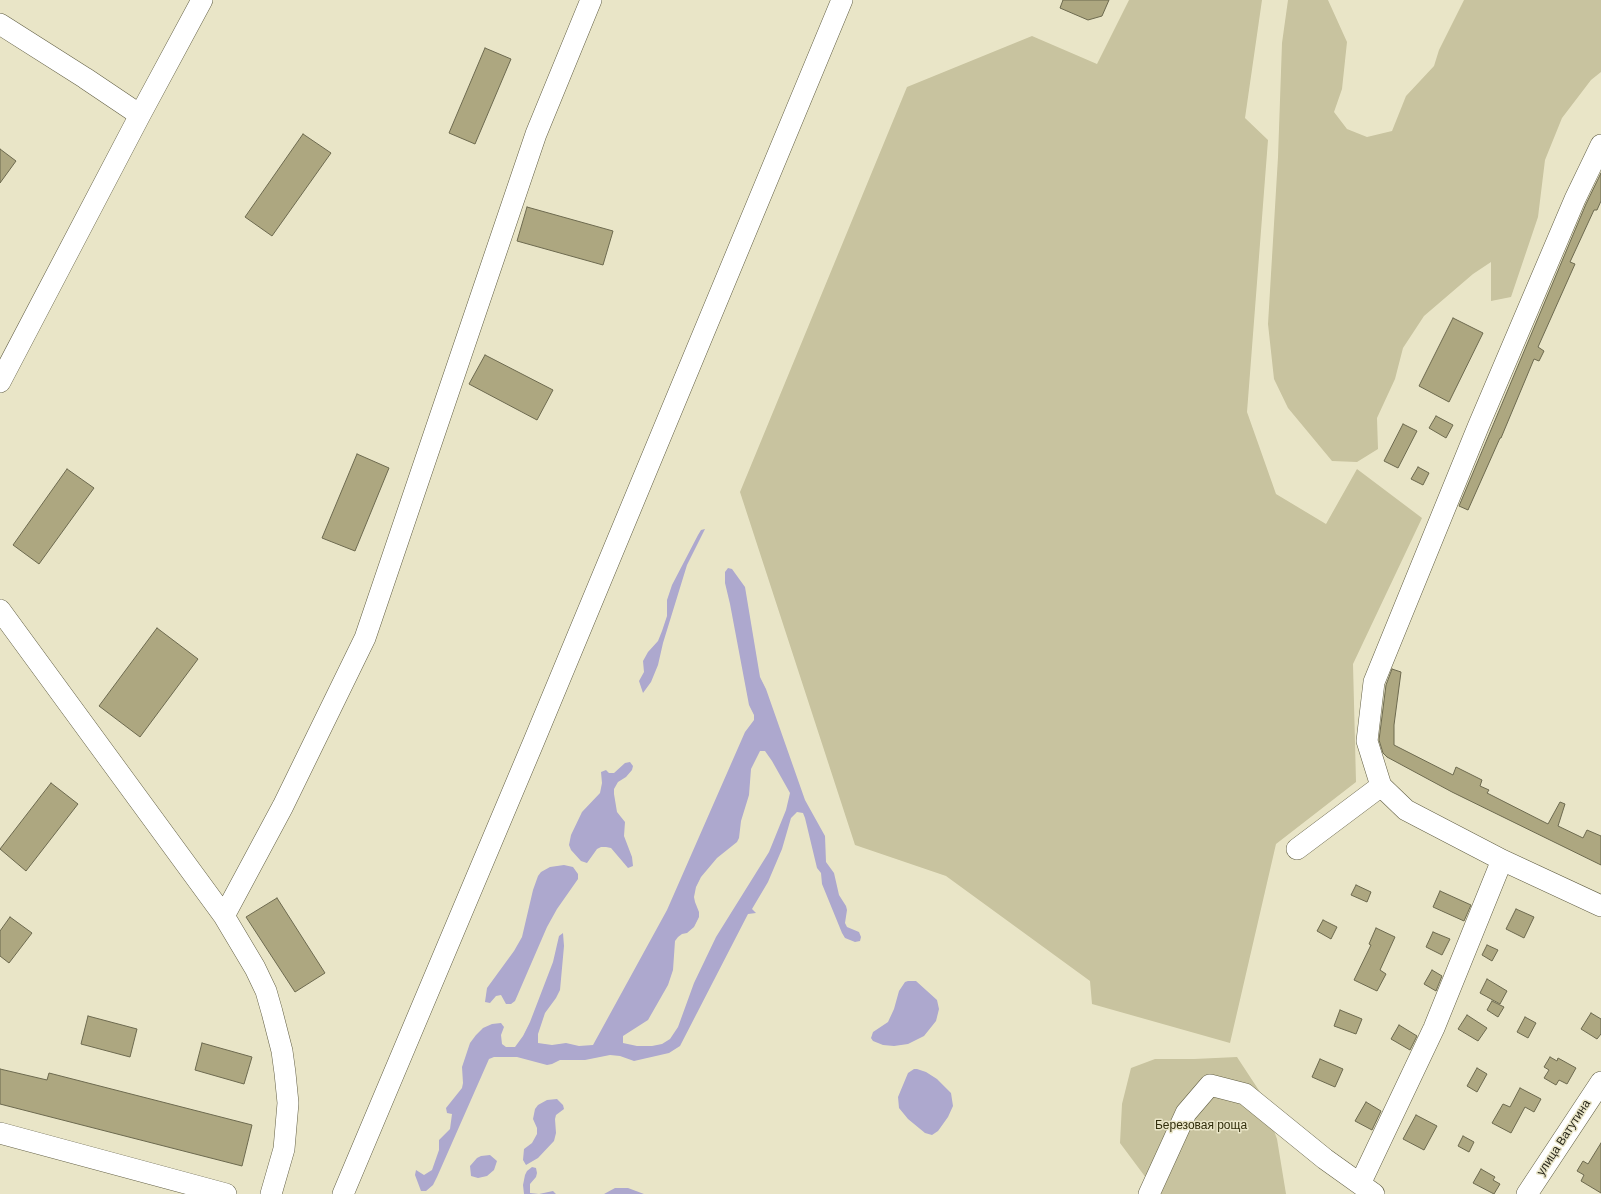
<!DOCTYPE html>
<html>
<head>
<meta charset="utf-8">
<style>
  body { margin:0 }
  canvas { display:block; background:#e9e5c7 }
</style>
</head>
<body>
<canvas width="1601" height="1194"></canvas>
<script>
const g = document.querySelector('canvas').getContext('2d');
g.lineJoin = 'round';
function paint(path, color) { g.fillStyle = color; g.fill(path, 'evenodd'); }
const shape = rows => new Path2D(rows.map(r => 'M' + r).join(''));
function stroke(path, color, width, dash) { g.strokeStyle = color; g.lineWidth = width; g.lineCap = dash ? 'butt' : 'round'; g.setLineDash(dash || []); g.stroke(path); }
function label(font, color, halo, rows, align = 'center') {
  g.font = font + ' "DM Sans",sans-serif'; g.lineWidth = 3; g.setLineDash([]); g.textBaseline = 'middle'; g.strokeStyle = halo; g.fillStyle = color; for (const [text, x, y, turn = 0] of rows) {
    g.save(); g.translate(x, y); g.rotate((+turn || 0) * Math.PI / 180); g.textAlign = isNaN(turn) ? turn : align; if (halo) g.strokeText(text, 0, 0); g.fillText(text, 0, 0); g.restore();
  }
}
const green = shape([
  [1129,0,1262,0,1245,118,1268,140,1247,412,1276,494,1326,524,1357,469,1422,518,1353,664,1356,782,1276,844,1230,1043,1092,1004,1090,981,946,876,855,845,740,492,907,87,1032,36,1097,64],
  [1288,0,1328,0,1347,42,1342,89,1334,112,1347,129,1367,137,1392,131,1406,96,1434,66,1439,50,1464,0,1601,0,1601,72,1591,80,1562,118,1545,160,1538,217,1511,297,1491,301,1491,262,1473,274,1424,316,1403,348,1395,379,1377,418,1378,449,1357,462,1332,461,1288,408,1274,379,1268,324,1278,157,1282,43],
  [1237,1057,1260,1092,1277,1139,1286,1194,1158,1194,1120,1143,1122,1104,1131,1068,1155,1059,1194,1059]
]);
const water = shape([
  [705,529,687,565,663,643,658,665,651,682,643,693,639,681,644,672,643,661,648,652,658,641,662,631,667,616,667,600,672,585,698,535,701,530],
  [728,568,732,569,745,587,760,677,766,689,805,800,825,836,826,862,834,873,839,895,846,906,847,910,845,923,847,927,859,932,861,937,860,941,855,942,845,938,842,933,822,884,821,873,817,868,805,818,803,813,797,812,791,818,782,849,768,882,752,909,756,913,748,914,680,1046,669,1053,634,1061,620,1056,610,1055,585,1060,560,1060,552,1064,547,1065,517,1057,494,1057,489,1059,437,1177,433,1185,426,1191,421,1191,415,1175,416,1170,424,1175,432,1170,439,1150,439,1140,450,1129,452,1114,447,1113,446,1108,462,1088,463,1083,462,1067,470,1043,476,1035,483,1028,492,1024,501,1023,504,1027,501,1035,502,1044,506,1047,515,1047,523,1036,530,1022,553,962,559,936,563,933,564,946,560,990,556,998,545,1013,538,1034,538,1043,552,1045,566,1043,579,1046,593,1045,667,910,745,732,754,720,754,715,749,705,730,604,725,583,725,572],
  [760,751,765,751,772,761,790,793,786,810,769,852,716,937,694,983,678,1027,670,1039,662,1044,652,1046,637,1046,623,1043,623,1036,648,1020,668,985,673,970,675,941,678,937,682,934,687,933,694,927,699,917,699,912,695,902,694,897,696,887,701,877,717,858,737,842,739,838,741,821,749,795,751,769],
  [630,762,633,766,632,770,626,777,618,782,614,789,614,794,617,812,625,822,624,836,632,857,633,866,628,868,611,848,606,847,601,847,597,849,587,863,581,861,571,850,569,845,571,835,582,812,600,793,602,783,601,772,606,770,609,773,614,773,625,763],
  [564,865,573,867,578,874,578,879,557,909,547,927,515,1001,511,1004,506,1004,501,995,496,996,490,1003,485,1002,487,988,514,951,522,937,533,890,538,876,541,872,550,867],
  [908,981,916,981,937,1000,939,1009,936,1021,924,1036,908,1044,894,1046,883,1045,873,1041,871,1038,873,1032,888,1022,894,1009,899,991,905,982],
  [914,1069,917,1069,926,1072,937,1079,951,1093,953,1106,948,1117,938,1131,932,1135,925,1133,908,1119,899,1108,898,1097,908,1073],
  [557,1099,563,1105,564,1109,556,1115,555,1119,556,1133,554,1141,538,1158,526,1165,523,1160,524,1149,532,1143,537,1134,537,1128,533,1119,535,1109,538,1105,547,1100],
  [490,1155,497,1161,494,1170,487,1176,478,1178,471,1176,470,1166,477,1158,481,1156],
  [532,1167,536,1168,537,1173,536,1177,530,1184,530,1193,539,1194,553,1191,556,1194,524,1194,523,1185,525,1175,527,1171],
  [615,1188,628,1188,644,1194,604,1194]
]);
const building = shape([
  [1063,0,1109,0,1102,16,1088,20,1060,8,1063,0],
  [485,48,511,59,475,144,449,133,485,48],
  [303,134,331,153,272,236,245,217,303,134],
  [0,149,16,161,0,183,0,149],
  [1601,173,1601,201,1597,210,1594,210,1570,262,1575,264,1538,347,1544,351,1539,361,1534,359,1501,438,1500,438,1468,510,1459,506,1586,204,1601,173],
  [527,207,613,231,603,265,517,241,527,207],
  [1453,318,1483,333,1449,402,1419,386,1453,318],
  [485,355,553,390,537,420,469,384,485,355],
  [1436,416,1453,425,1446,438,1429,428,1436,416],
  [1403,424,1417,431,1398,468,1384,461,1403,424],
  [357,454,389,468,355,551,322,538,357,454],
  [1418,467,1429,473,1423,485,1411,479,1418,467],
  [67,469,94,488,39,564,13,545,67,469],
  [157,628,198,659,140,737,99,706,157,628],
  [1392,669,1401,672,1394,725,1394,745,1453,775,1456,767,1482,780,1480,786,1489,790,1487,793,1548,824,1560,802,1565,804,1558,826,1583,838,1587,830,1601,836,1601,865,1452,792,1387,757,1383,753,1379,740,1386,685,1392,669],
  [51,783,78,804,26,871,0,849,51,783],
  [1356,885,1371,892,1367,902,1351,895,1356,885],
  [1440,891,1471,905,1464,921,1433,907,1440,891],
  [277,898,325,973,295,992,246,917,277,898],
  [1516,909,1534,917,1524,938,1506,929,1516,909],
  [10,917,32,933,9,963,0,956,0,931,10,917],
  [1323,920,1337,927,1331,939,1317,931,1323,920],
  [1376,928,1395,937,1380,970,1386,974,1377,991,1354,980,1371,945,1369,944,1376,928],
  [1433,932,1450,939,1442,955,1426,947,1433,932],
  [1487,945,1498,950,1492,961,1482,955,1487,945],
  [1432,970,1442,976,1436,991,1424,984,1432,970],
  [1487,979,1507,991,1500,1004,1480,993,1487,979],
  [1492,1001,1504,1007,1498,1017,1487,1010,1492,1001],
  [1340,1010,1362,1019,1356,1034,1334,1026,1340,1010],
  [1591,1013,1601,1019,1601,1034,1597,1039,1581,1029,1591,1013],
  [1467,1015,1487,1028,1478,1041,1458,1029,1467,1015],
  [88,1016,137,1029,130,1057,81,1044,88,1016],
  [1525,1017,1536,1023,1528,1038,1517,1032,1525,1017],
  [1399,1025,1417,1036,1410,1050,1391,1039,1399,1025],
  [202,1043,252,1057,244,1084,195,1070,202,1043],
  [1550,1057,1557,1061,1558,1058,1576,1068,1567,1084,1559,1080,1556,1085,1544,1078,1549,1070,1544,1067,1550,1057],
  [1320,1059,1343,1069,1335,1087,1312,1077,1320,1059],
  [1477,1068,1487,1074,1477,1092,1467,1086,1477,1068],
  [0,1069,47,1080,49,1073,252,1125,242,1166,0,1104,0,1069],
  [1520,1088,1541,1099,1534,1112,1525,1107,1511,1133,1492,1123,1503,1104,1510,1107,1520,1088],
  [1366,1102,1381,1111,1372,1130,1355,1121,1366,1102],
  [1416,1115,1437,1126,1424,1150,1403,1139,1416,1115],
  [1463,1136,1474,1142,1469,1152,1458,1146,1463,1136],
  [1601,1143,1601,1193,1581,1181,1584,1175,1577,1171,1583,1161,1588,1164,1601,1143],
  [1481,1169,1495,1177,1493,1180,1500,1184,1494,1194,1473,1183,1481,1169]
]);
const minor = shape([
  [0,24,85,78,140,115],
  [0,382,140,115,202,0],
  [0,610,224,916,255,968,266,991,272,1012,282,1051,285,1073,288,1103,284,1149,271,1194],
  [1381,786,1406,810,1502,860,1601,906],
  [1297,849,1381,786,1367,741,1374,682,1478,427,1575,199,1601,145],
  [224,916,283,806,365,638,536,134,591,0],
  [0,1133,226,1194],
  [1360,1184,1434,1028,1502,860],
  [343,1194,534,741,842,0],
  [1149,1194,1186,1113,1210,1085,1245,1094,1325,1159,1374,1194],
  [1527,1194,1601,1082]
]);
const parkNames = [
  ["Березовая роща",1201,1126]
];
const streetNames = [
  ["улица Ватутина",1564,1138,-57]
];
paint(green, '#c8c39f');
paint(water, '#ada8ce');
paint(building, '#ada780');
stroke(building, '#6d6a4f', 1);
stroke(minor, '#625f44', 22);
stroke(minor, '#fff', 21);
label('12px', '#322e0c', '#e9e5c7', parkNames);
label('12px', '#2a281c', '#e9e5c7', streetNames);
</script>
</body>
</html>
